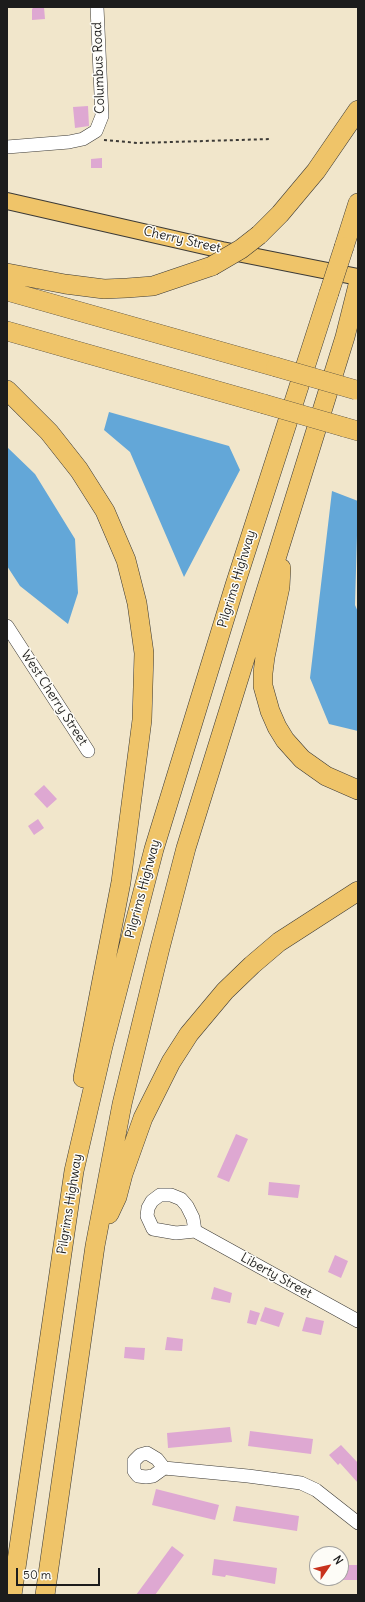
<!DOCTYPE html>
<html>
<head>
<meta charset="utf-8">
<style>
  body { margin:0 }
  #map { position:relative; width:365px; height:1602px; overflow:hidden; background:#f1e6cb; font-family:Delius,sans-serif }
  canvas { display:block }
  .frame { position:absolute; inset:0; border:8px solid #1c1c1c; pointer-events:none }
  .north { position:absolute; left:309px; top:1546px; width:40px; height:40px; box-sizing:border-box; background:#fdfcf7; border:1px solid #a3a29f; border-radius:50%; rotate:56deg; font-size:11px; font-weight:700; line-height:16px; text-align:center; color:#1c1c1c }
  .north::after { content:''; display:block; margin:auto; width:14px; height:18px; background:#c8321e; clip-path:polygon(50% 0,100% 100%,50% 72%,0 100%) }
  .scale { position:absolute; left:16px; top:1568px; width:84px; height:18px; box-sizing:border-box; border:2px solid #1c1c1c; border-top:0; padding-left:5px; font-size:12px; line-height:14px; white-space:nowrap; color:#1c1c1c; -webkit-text-stroke:3px #fdfcf7; paint-order:stroke }
</style>
</head>
<body>
<div id="map">
<canvas width="365" height="1602"></canvas>
<div class="frame"></div>
<div class="north">N</div>
<div class="scale">50 m</div>
</div>
<script>
const g = document.querySelector('canvas').getContext('2d');
g.lineJoin = 'round';
function paint(path, color) { g.fillStyle = color; g.fill(path, 'evenodd'); }
const shape = rows => new Path2D(rows.map(r => 'M' + r).join(''));
function stroke(path, color, width, dash) { g.strokeStyle = color; g.lineWidth = width; g.lineCap = dash ? 'butt' : 'round'; g.setLineDash(dash || []); g.stroke(path); }
function label(font, color, halo, rows, align = 'center') {
  g.font = font + ' Delius,sans-serif'; g.lineWidth = 3; g.setLineDash([]); g.textBaseline = 'middle'; g.strokeStyle = halo; g.fillStyle = color; for (const [text, x, y, turn = 0] of rows) {
    g.save(); g.translate(x, y); g.rotate((+turn || 0) * Math.PI / 180); g.textAlign = isNaN(turn) ? turn : align; if (halo) g.strokeText(text, 0, 0); g.fillText(text, 0, 0); g.restore();
  }
}
const water = shape([
  [109,412,229,446,240,470,184,577,130,452,104,430],
  [7,447,35,474,75,539,78,593,68,624,20,586,7,566],
  [332,491,358,501,355,605,358,612,358,731,329,724,310,678]
]);
const building = shape([
  [34,7,44,7,45,19,32,20,32,9],
  [88,106,89,126,75,128,73,107],
  [102,158,102,168,91,168,91,159],
  [44,785,57,799,47,808,34,794],
  [38,819,44,828,34,835,28,826],
  [236,1134,248,1139,229,1182,217,1177],
  [269,1182,300,1185,298,1198,268,1195],
  [335,1255,348,1261,341,1278,328,1272],
  [214,1287,232,1293,230,1303,211,1299],
  [265,1307,284,1313,279,1327,260,1321],
  [250,1310,260,1313,256,1325,247,1323],
  [306,1317,324,1321,321,1335,302,1331],
  [167,1337,183,1339,182,1351,165,1350],
  [125,1347,145,1348,144,1360,124,1358],
  [230,1427,232,1442,168,1448,167,1433],
  [250,1431,313,1439,311,1454,248,1446],
  [341,1445,358,1463,358,1483,340,1463,338,1465,329,1455],
  [156,1489,219,1505,215,1520,152,1505],
  [236,1506,299,1516,297,1531,233,1521],
  [172,1546,184,1555,155,1595,136,1595],
  [214,1559,277,1568,275,1584,226,1575,225,1577,212,1575],
  [341,1565,358,1565,358,1580,341,1580]
]);
const path = shape([
  [104,140,138,143,271,139]
]);
const minor = shape([
  [7,147,69,142,83,139,96,131,102,116,97,7],
  [7,626,88,751],
  [195,1231,193,1218,187,1206,181,1199,171,1195,160,1195,152,1201,148,1208,147,1216,153,1229,176,1233,195,1231,358,1321],
  [164,1468,157,1459,147,1453,140,1455,134,1461,134,1471,138,1476,146,1477,153,1476,164,1468,248,1476,301,1483,316,1490,358,1523]
]);
const major = shape([
  [7,201,222,250,358,277]
]);
const highway = shape([
  [259,235,280,214,316,171,358,110],
  [344,247,358,203],
  [7,273,65,284,104,289,127,288,153,286,212,266],
  [7,291,276,367],
  [7,331,264,404],
  [7,390,49,432,79,470,105,511,126,560,137,603,144,653,142,720,121,882,83,1078],
  [344,427,358,431],
  [281,568,280,587,265,657,263,673,263,686,270,711,277,727,285,740,302,759,326,776,358,790],
  [109,1214,117,1197,123,1174,143,1118,171,1062,189,1034,225,991,252,965,279,942,358,891],
  [12,1595,74,1171,103,1046,154,849,235,585,329,293],
  [45,1595,95,1246,122,1104,160,948,186,848,345,337,358,285]
]);
const highwayBridge = shape([
  [212,266,241,249,259,235],
  [329,293,344,247],
  [276,367,356,390],
  [264,404,344,427]
]);
const streetNames = [
  ["Columbus Road",99,68,-92],
  ["Cherry Street",182,240,13],
  ["Pilgrims Highway",237,579,-73],
  ["West Cherry Street",54,698,57],
  ["Pilgrims Highway",143,889,-75],
  ["Pilgrims Highway",70,1204,-81],
  ["Liberty Street",276,1276,29]
];
paint(water, '#63a7d8');
paint(building, '#dea8d2');
stroke(minor, '#3c3a36', 14);
stroke(major, '#3c3a36', 18);
stroke(highway, '#3c3a36', 20);
stroke(path, '#3c3a36', 2, [3, 3]);
stroke(minor, '#fff', 13);
stroke(major, '#efc469', 16);
stroke(highway, '#efc469', 19);
stroke(highwayBridge, '#3c3a36', 20, []);
stroke(highwayBridge, '#efc469', 19);
label('13px', '#1c1c1c', '#fdfcf7', streetNames);
</script>
</body>
</html>
